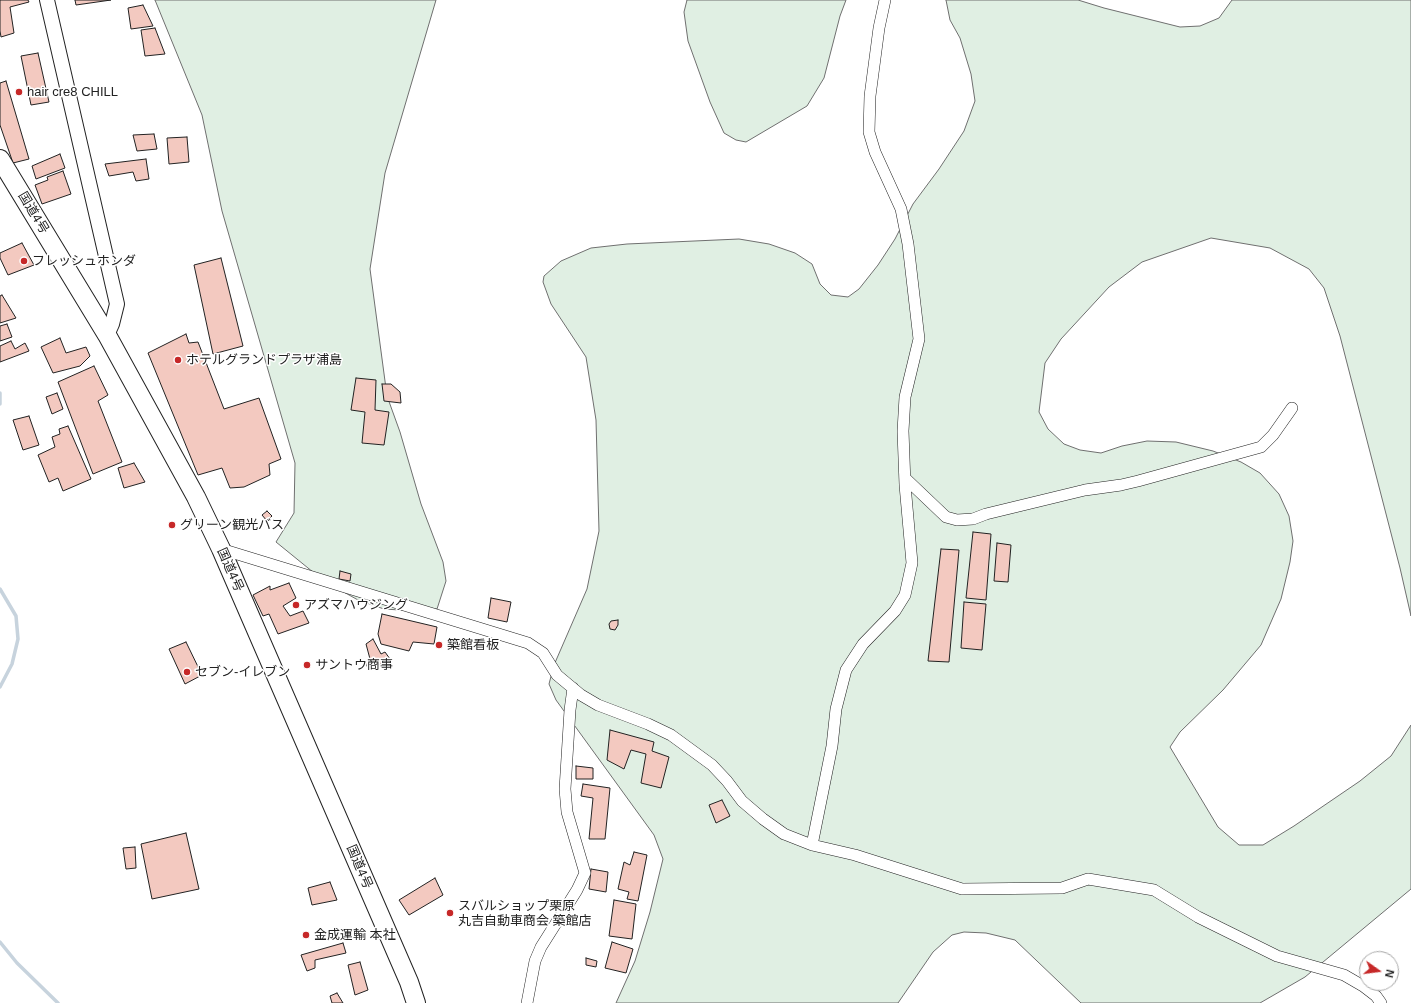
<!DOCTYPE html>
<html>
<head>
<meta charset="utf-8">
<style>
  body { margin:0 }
  #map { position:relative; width:1411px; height:1003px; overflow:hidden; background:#fff; font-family:Helvetica,sans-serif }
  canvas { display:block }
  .north { position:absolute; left:1359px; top:951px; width:40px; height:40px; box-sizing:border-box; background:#fff; border:1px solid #a7a7a7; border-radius:50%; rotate:104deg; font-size:11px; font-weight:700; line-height:16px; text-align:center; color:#222 }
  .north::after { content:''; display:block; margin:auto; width:14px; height:18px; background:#c62828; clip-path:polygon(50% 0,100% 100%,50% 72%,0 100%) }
</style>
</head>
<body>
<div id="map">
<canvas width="1411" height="1003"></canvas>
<div class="north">N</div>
</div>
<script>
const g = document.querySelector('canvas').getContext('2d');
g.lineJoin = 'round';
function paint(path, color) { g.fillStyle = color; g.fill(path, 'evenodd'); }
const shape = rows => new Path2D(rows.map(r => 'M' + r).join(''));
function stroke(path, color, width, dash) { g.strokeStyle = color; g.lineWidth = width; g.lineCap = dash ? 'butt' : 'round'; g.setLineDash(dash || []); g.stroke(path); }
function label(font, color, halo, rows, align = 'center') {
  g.font = font + ' Helvetica,"Noto Sans JP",sans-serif'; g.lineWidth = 3; g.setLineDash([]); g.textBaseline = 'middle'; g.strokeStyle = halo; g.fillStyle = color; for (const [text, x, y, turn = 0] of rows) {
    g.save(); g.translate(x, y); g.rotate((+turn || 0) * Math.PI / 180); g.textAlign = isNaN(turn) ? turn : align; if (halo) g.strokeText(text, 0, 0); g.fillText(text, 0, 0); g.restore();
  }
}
const green = shape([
  [155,0,436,0,385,173,370,269,387,396,400,432,421,504,443,562,446,581,437,609,416,611,384,609,358,600,324,581,276,542,294,513,295,463,222,211,202,115,155,0],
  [687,0,846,0,840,16,824,78,807,106,746,142,736,140,724,133,710,102,688,41,684,12,687,0],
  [946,0,1078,0,1104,8,1180,27,1200,26,1219,18,1232,0,1411,0,1411,616,1400,568,1340,336,1324,288,1309,269,1270,248,1211,238,1142,262,1109,287,1061,339,1045,363,1039,412,1048,429,1064,444,1080,450,1101,453,1122,446,1147,441,1176,442,1213,451,1241,462,1260,473,1279,494,1289,516,1293,541,1290,562,1281,599,1261,645,1223,690,1180,732,1170,747,1218,827,1239,845,1263,845,1294,826,1360,781,1391,756,1411,725,1411,889,1305,977,1260,1003,1081,1003,1015,940,986,933,964,932,952,935,933,952,898,1003,616,1003,635,961,650,912,663,859,654,835,556,700,549,684,554,665,587,589,599,531,596,420,586,357,551,304,543,282,544,276,561,261,591,248,627,244,739,239,769,244,795,253,812,264,820,284,831,295,848,297,859,289,878,265,895,239,913,204,939,169,964,131,975,101,971,74,960,38,950,20,946,0]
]);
const stream = shape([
  [0,393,0,404],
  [0,589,16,616,18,639,12,664,0,687],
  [0,942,17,963,58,1003]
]);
const building = shape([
  [0,0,28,0,29,2,10,7,14,33,1,37,0,31,0,0],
  [75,0,111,0,76,5,75,0],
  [143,5,153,26,131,29,128,8,143,5],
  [155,28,165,54,145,56,141,30,155,28],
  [38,53,49,102,31,105,21,56,38,53],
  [6,81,29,159,13,163,0,125,0,83,6,81],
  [154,134,157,149,137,151,133,135,154,134],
  [187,137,189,162,169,164,167,138,187,137],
  [60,154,65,168,36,179,32,166,60,154],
  [146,159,149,179,136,181,133,172,109,176,105,164,146,159],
  [63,171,71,194,42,204,35,185,48,180,47,177,63,171],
  [22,243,34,265,8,275,0,258,0,253,22,243],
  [221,258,243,346,213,354,194,265,221,258],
  [2,295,16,318,0,323,0,296,2,295],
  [7,324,12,337,0,341,0,326,7,324],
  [186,334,189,343,198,342,224,409,259,398,281,459,269,464,270,475,244,487,230,488,222,468,198,475,148,353,186,334],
  [60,338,66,353,86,347,90,356,80,366,53,373,41,347,60,338],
  [11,341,15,349,25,343,29,351,0,362,0,346,11,341],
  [94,366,108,395,98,401,122,462,93,474,58,382,94,366],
  [356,378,376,380,375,410,389,412,384,445,362,443,365,412,351,410,356,378],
  [382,384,391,384,400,392,401,403,384,401,382,384],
  [57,393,63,409,52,414,46,397,57,393],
  [29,416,39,445,23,450,13,420,29,416],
  [68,426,91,479,63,491,58,478,49,482,38,455,55,447,52,437,60,434,59,429,68,426],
  [134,463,145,482,124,488,118,468,134,463],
  [267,511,272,516,267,521,262,515,267,511],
  [973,532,991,534,986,600,966,598,973,532],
  [997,543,1011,545,1008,582,994,581,997,543],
  [941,549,959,550,949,662,928,661,941,549],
  [340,571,351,574,350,581,339,579,340,571],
  [289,583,296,598,283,606,290,616,303,611,309,623,278,634,269,614,263,616,253,595,270,586,270,590,289,583],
  [491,598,511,602,507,622,488,618,491,598],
  [964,602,986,604,982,650,961,648,964,602],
  [382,614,437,627,434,644,413,642,409,651,381,644,378,634,382,614],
  [618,620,618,625,615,630,610,629,609,624,611,621,618,620],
  [373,639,381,654,385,652,390,659,369,670,365,662,370,659,366,644,373,639],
  [186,642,202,675,185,684,169,649,186,642],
  [610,730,654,742,652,751,669,757,661,788,641,783,646,754,631,750,624,769,607,760,610,730],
  [576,766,593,768,593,779,576,779,576,766],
  [583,784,610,788,605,839,589,839,593,798,581,796,583,784],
  [722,800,730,816,716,823,709,805,722,800],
  [186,833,199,889,152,899,141,844,186,833],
  [135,847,136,868,126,869,123,848,135,847],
  [634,852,647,855,638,901,627,899,629,892,618,889,624,862,630,865,634,852],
  [591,869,608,872,606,892,589,889,591,869],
  [435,878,443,895,409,915,399,900,435,878],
  [330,882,337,900,312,905,308,888,330,882],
  [614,900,636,904,632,939,609,936,614,900],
  [612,942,633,949,626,973,605,968,612,942],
  [343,943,346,953,315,960,315,968,307,971,301,955,343,943],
  [586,958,597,961,596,967,586,965,586,958],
  [360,962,368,990,355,995,348,965,360,962],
  [337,993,343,1003,332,1003,330,996,337,993]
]);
const minor = shape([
  [905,478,946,517,957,520,973,519,986,514,1085,490,1121,485,1138,481,1261,447,1273,435,1292,408],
  [221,549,528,643,543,653,557,675,581,695,598,705,648,724,671,735,712,765,727,781,742,801,763,819,784,834,812,845,855,855,962,889,1062,888,1088,879,1154,890,1198,917,1277,956,1344,975,1363,986,1376,996,1381,1003],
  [812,845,832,746,836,709,846,670,863,644,895,611,905,595,912,563,905,485,903,431,905,397,919,339,908,244,901,209,875,152,869,132,870,96,879,28,885,0],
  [527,1003,535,961,541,947,577,890,585,873,567,812,565,789,570,710,573,688]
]);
const tertiary = shape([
  [47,0,117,304,112,324,107,335]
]);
const trunk = shape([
  [0,159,107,335,196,497,221,549,409,982,416,1003]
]);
const markers = [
  [19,92,4,"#c62828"],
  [24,261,4,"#c62828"],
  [178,360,4,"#c62828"],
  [172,525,4,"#c62828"],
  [296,605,4,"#c62828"],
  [439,645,4,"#c62828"],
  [307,665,4,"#c62828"],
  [187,672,4,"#c62828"],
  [450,913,4,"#c62828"],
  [306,935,4,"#c62828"]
];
const poiNames = [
  ["hair cre8 CHILL",27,92],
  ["フレッシュホンダ",32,261],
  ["ホテルグランドプラザ浦島",186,360],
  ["グリーン観光バス",180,525],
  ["アズマハウジング",304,605],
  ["築館看板",447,645],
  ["サントウ商事",315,665],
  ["セブン-イレブン",195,672],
  ["スバルショップ栗原",458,906],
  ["丸吉自動車商会 築館店",458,921],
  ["金成運輸 本社",314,935]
];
const streetNames = [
  ["国道4号",33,213,59],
  ["国道4号",230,570,66],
  ["国道4号",359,867,67]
];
paint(green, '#e0efe3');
stroke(green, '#6f6f6f', 1);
stroke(stream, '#c7d3dd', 3.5);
paint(building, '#f3c9c0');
stroke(building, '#222', 1);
stroke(minor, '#222', 12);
stroke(tertiary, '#222', 16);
stroke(trunk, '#222', 20);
stroke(minor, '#fff', 11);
stroke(tertiary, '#fff', 14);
stroke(trunk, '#fff', 18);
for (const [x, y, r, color] of markers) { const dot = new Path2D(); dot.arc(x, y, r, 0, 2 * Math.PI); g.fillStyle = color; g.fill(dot); stroke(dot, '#fff', 1.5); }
label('13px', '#222', '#fff', poiNames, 'left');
label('13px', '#222', '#fff', streetNames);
</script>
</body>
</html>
